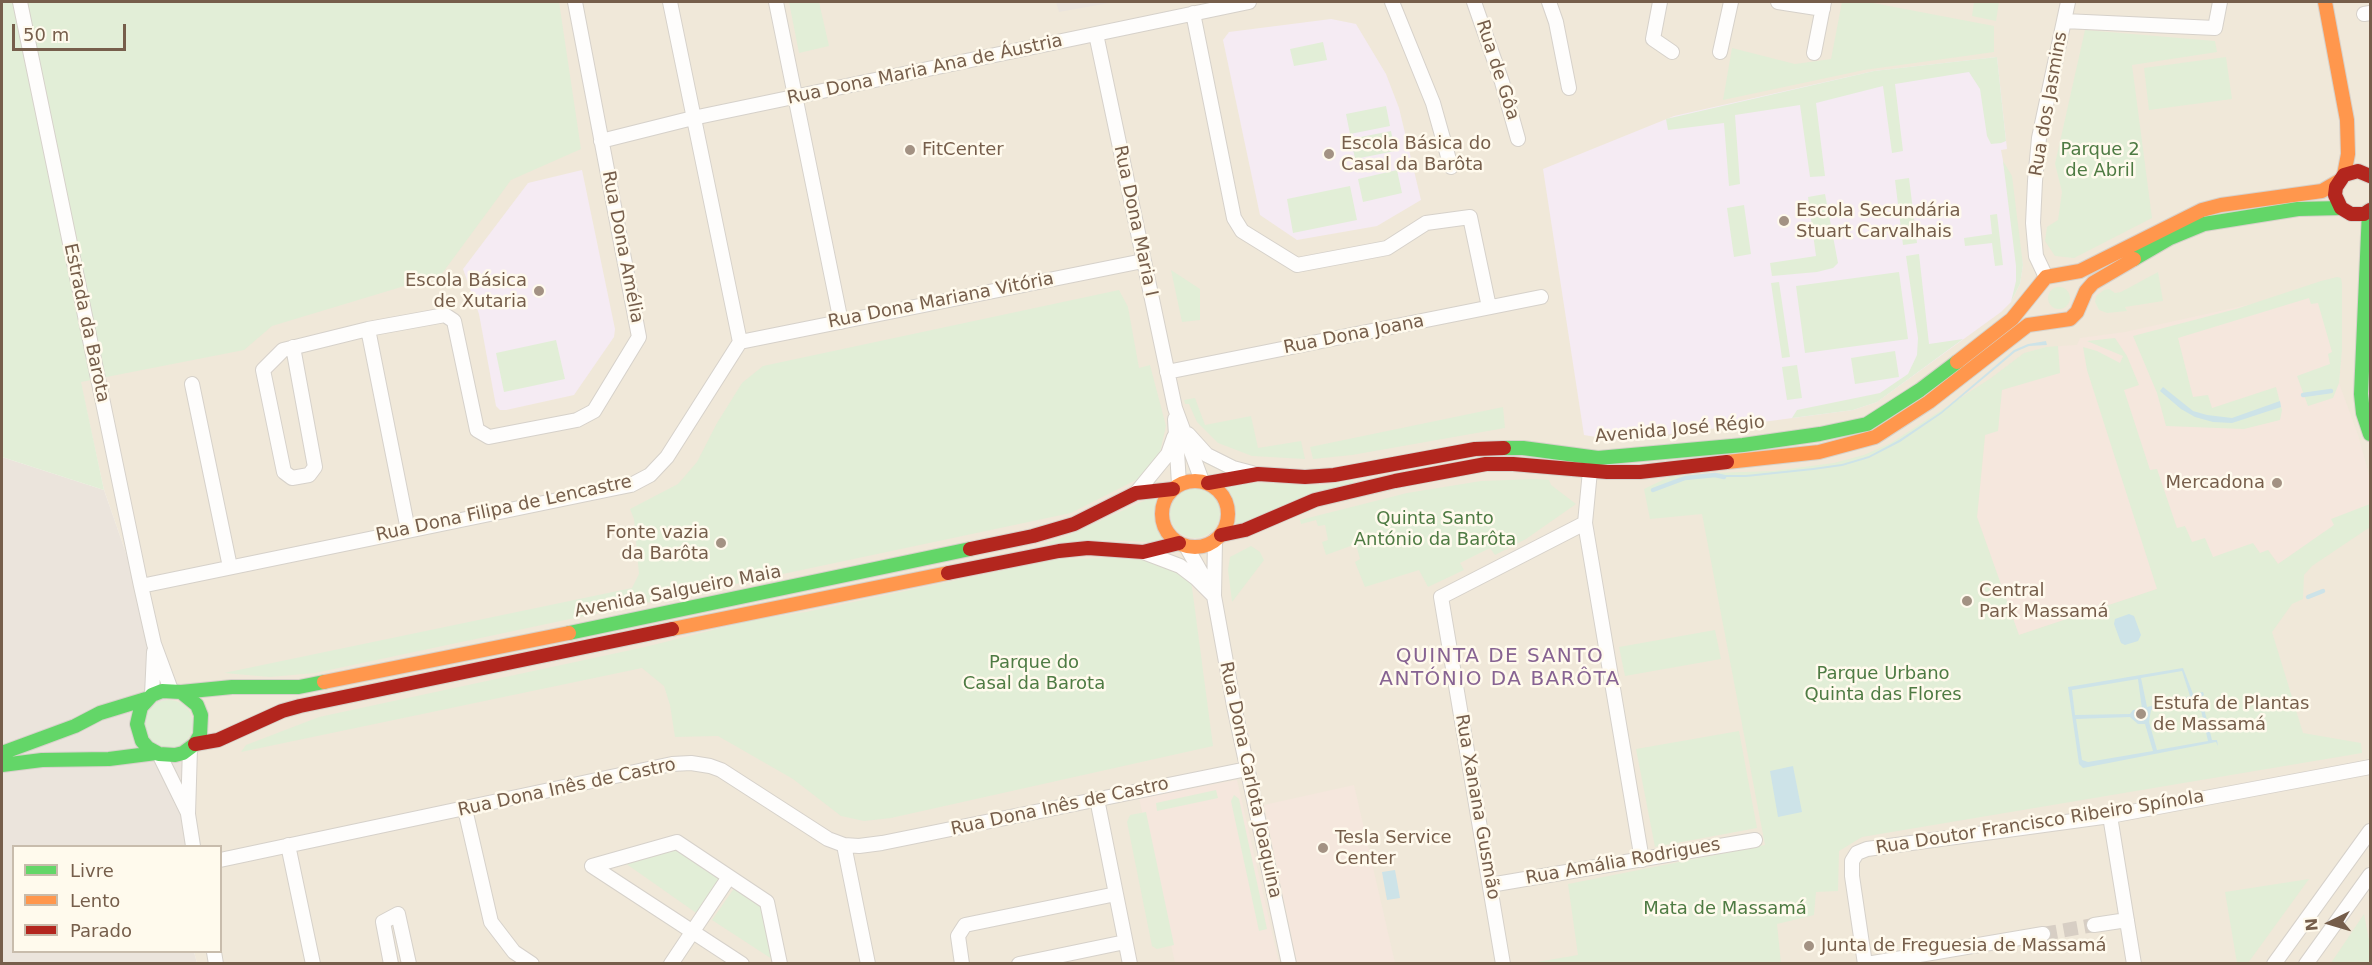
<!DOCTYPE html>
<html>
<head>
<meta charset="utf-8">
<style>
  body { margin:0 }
  #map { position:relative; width:2372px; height:965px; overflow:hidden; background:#f7f4ec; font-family:"DejaVu Sans",sans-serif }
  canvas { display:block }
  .frame { position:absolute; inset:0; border:3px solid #765e4b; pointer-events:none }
  .legend { position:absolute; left:12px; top:845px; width:210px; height:108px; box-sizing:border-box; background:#fffaed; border:2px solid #c8bcac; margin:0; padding:8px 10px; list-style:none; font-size:18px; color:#765e4b }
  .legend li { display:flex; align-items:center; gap:12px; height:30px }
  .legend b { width:30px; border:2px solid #c8bcac }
  .north { position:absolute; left:2300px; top:893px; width:60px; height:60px; -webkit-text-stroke:4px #fffaed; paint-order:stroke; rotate:265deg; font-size:16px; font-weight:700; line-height:24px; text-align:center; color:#765e4b }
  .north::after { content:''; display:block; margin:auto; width:21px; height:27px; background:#765e4b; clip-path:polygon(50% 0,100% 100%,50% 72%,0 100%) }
  .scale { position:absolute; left:12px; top:24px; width:114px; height:27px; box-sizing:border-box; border:3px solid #765e4b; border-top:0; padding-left:8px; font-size:18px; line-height:21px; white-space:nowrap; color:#765e4b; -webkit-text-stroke:4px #fffaed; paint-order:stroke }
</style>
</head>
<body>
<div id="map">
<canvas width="2372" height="965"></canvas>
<div class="frame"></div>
<ul class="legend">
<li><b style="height:8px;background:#63d668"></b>Livre</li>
<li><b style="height:8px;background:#ff974d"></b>Lento</li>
<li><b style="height:8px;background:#b3261e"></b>Parado</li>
</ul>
<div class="north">N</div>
<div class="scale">50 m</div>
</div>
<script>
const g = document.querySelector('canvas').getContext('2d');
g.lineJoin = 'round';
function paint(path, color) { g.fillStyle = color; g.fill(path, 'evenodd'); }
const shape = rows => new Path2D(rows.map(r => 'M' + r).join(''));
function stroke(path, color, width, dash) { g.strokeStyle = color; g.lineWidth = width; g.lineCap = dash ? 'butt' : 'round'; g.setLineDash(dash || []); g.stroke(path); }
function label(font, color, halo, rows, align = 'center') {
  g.font = font + ' "DejaVu Sans",sans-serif'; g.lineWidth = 5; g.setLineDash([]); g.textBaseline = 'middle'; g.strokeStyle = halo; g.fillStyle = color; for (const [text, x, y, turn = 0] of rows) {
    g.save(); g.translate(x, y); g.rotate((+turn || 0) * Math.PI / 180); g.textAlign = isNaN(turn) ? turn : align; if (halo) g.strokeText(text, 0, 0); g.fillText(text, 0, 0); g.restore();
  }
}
const residential = shape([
  [448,2,2370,2,2370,963,197,963,194,952,220,952,220,846,190,846,135,579,104,490,65,312]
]);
const commercial = shape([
  [2342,284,2342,351,2339,383,2358,435,2370,478,2370,505,2278,564,2268,550,2247,559,2018,635,1977,517,1991,378,2024,353,2046,347,2077,345,2080,338,2125,332],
  [1237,780,1279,963,1175,963,1139,798],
  [1354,785,1395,963,1297,963,1264,805]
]);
const industrial = shape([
  [1056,2,1115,2,1059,12],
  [2,457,104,490,135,579,150,656,189,763,190,846,14,846,14,952,194,952,197,963,2,964]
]);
const education = shape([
  [1331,19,1356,24,1386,74,1399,108,1421,200,1377,226,1297,240,1260,215,1223,40,1229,32],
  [1997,57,2007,149,2001,150,2023,265,2020,284,2011,302,2001,312,1877,402,1853,410,1634,439,1608,439,1584,435,1543,169,1674,116,1874,71],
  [582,170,615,329,614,337,574,395,506,410,500,410,496,406,479,314,463,269,528,183]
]);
const green = shape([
  [2,2,559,2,581,149,511,180,441,275,272,326,244,350,81,382,104,490,2,457],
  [789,2,819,2,829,46,799,53],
  [1842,2,1868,2,1994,26,1994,52,1864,70,1723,100,1732,48,1795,64,1831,59],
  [1974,2,1999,2,1996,21,1972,16],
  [2085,30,2215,41,2217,52,2132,65,2152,218,2074,258,2055,256,2045,241,2047,227,2058,220,2062,192,2055,164],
  [1323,42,1327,60,1294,66,1290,49],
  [1997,57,2006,141,2001,143,1991,144,1987,136,1980,89,1969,72,1895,84,1903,151,1892,153,1883,86,1816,103,1825,176,1810,177,1800,105,1735,115,1740,184,1729,186,1724,123,1668,130,1666,119,1874,71],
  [2226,57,2232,99,2149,110,2144,68],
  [1386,106,1390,126,1350,134,1346,114],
  [1391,131,1395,151,1355,159,1351,139],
  [2003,161,2012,176,2023,265,2020,284,2011,302,2016,281,2016,266],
  [1397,170,1402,193,1363,202,1358,179],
  [1909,178,1917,243,1903,245,1895,180],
  [1350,186,1357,220,1293,233,1287,199],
  [1825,194,1838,263,1833,268,1817,272,1772,276,1770,263,1816,256,1808,197],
  [1744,205,1751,254,1734,257,1727,208],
  [1997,214,2003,265,1995,266,1992,243,1965,246,1964,238,1992,234,1990,215],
  [1919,254,1929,344,1963,339,1877,402,1853,410,1792,418,1797,410,1880,393,1908,374,1917,355,1918,338,1906,256],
  [1171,270,1200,289,1200,320,1182,322],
  [1899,272,1908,339,1805,353,1796,286],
  [2158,272,2163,301,2125,307,2127,311,2107,313,2099,310,2095,302,2096,296,2104,290,2109,289,2115,293,2121,292],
  [2337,277,2341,278,2342,284,2342,351,2339,383,2333,398,2308,406,2297,376,2330,364,2328,354,2332,352,2318,303,2311,304,2309,298,2178,338,2193,397,2208,395,2212,408,2276,387,2282,410,2280,420,2244,429,2166,426,2157,393,2133,336,2236,309,2321,281],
  [1779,282,1790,357,1782,358,1771,283],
  '2048 298a11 11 0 1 1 22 0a11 11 0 1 1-22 0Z',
  [1119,290,1128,307,1139,368,1150,365,1166,426,1160,452,1140,478,1071,513,315,673,270,677,224,673,632,588,639,574,634,519,630,509,678,484,697,462,717,423,742,383,763,366],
  [2115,338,2127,356,2139,385,2124,390,2150,470,2157,469,2177,528,2185,526,2192,542,2205,538,2213,557,2253,543,2260,553,2268,550,2278,564,2334,525,2331,519,2370,504,2370,527,2312,566,2304,575,2303,599,2292,604,2272,632,2303,733,2361,743,2362,753,1862,837,1839,851,1838,891,1816,892,1814,915,1777,924,1781,963,1525,964,1578,955,1568,884,1765,845,1702,514,1650,519,1644,489,1669,477,1712,473,1773,471,1834,463,1864,455,1891,443,1991,378,2024,353,2046,347,2058,346,2060,373,2002,390,1998,431,1985,435,1977,517,2019,635,2157,589,2087,370,2083,347,2097,351,2120,363,2123,356,2087,341],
  [556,340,565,379,504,392,496,353],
  [1895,351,1899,377,1855,384,1851,358],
  [1797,365,1802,398,1787,400,1782,367],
  [1195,398,1205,425,1251,416,1258,448,1301,441,1305,459,1252,456,1218,443,1197,422,1189,404,1185,404,1184,400],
  [1503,407,1505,428,1352,455,1313,459,1310,447],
  [1534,479,1549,480,1551,485,1576,504,1526,539,1495,555,1490,548,1460,563,1464,570,1428,587,1419,570,1365,587,1355,562,1360,559,1356,544,1326,555,1322,542,1328,540,1325,525,1318,526,1316,520,1301,524,1300,520,1407,493,1481,481],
  [1353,480,1354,484,1234,527,1236,520,1235,508,1224,484,1239,482,1322,485],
  '1170 513a25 25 0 1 1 50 0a25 25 0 1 1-50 0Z',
  [1161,493,1156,512,1156,524,1161,535,1169,543,1106,540,1040,545,1069,535],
  [1251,546,1260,552,1264,560,1232,602,1228,570,1230,557],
  [1110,558,1156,561,1191,580,1213,746,891,818,864,821,841,816,793,779,718,736,675,737,670,705,664,686,642,668,241,752,246,745,319,717,645,647,757,619,806,612,1056,559],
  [1715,630,1721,659,1625,676,1619,647],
  '145 724a24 24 0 1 1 48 0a24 24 0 1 1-48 0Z',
  [1739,731,1757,828,1655,847,1636,749],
  [1216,790,1218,798,1157,811,1156,803],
  [1234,795,1239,799,1267,929,1259,931,1231,801],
  [1146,812,1174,945,1157,949,1152,946,1127,822,1130,815],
  [678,848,726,881,702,917,625,863],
  [2309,879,2248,963,2237,963,2225,892],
  [735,887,761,905,775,961,712,920],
  [2364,914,2370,945,2370,963,2331,963]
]);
const water = shape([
  [2046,341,2047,345,2029,346,2015,352,1941,414,1900,442,1869,458,1842,466,1813,470,1746,477,1718,477,1718,475,1746,475,1813,468,1842,464,1869,456,1899,440,1941,412,2014,350,2028,344],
  [2163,387,2193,411,2207,415,2232,418,2280,401,2281,407,2232,423,2213,422,2195,417,2181,409,2160,391],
  [2129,614,2134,616,2141,635,2138,641,2125,645,2121,643,2114,624,2115,619],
  [2183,668,2193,694,2203,692,2204,695,2201,697,2212,740,2217,740,2218,746,2216,742,2211,743,2083,768,2079,764,2068,687],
  [2182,671,2190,696,2147,707,2141,678],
  [2138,679,2142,709,2133,710,2130,714,2075,715,2072,690],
  [2198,697,2208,741,2157,750,2149,722,2151,710],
  [2130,717,2138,724,2145,724,2153,751,2088,762,2082,760,2076,719],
  [1793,766,1802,812,1778,817,1770,771],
  [1395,870,1400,898,1387,900,1382,872]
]);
const stream = shape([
  [2303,395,2331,391],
  [1653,490,1685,478,1715,475,1724,477],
  [2308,597,2323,591]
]);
const streetTunnel = shape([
  [2043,934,2094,925]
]);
const street = shape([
  [20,2,141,586,154,644,171,690],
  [776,2,841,322],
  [1392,2,1433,103,1451,167],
  [1474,2,1502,82,1518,139],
  [1549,2,1556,22,1569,88],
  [1660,2,1653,39,1672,52],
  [1778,2,1823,9],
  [1193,13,1234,218,1242,231,1297,265,1387,248,1426,223,1470,217,1489,307],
  [2364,14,2370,13],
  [2064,21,2215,28,2220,2],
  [1096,34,1175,408,1202,481],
  [1720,52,1731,2],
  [1814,53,1824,2],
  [601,141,693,118,1249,2],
  [2046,277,2036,256,2033,223,2035,181,2039,138,2068,2],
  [368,329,408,530],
  [740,342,1143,261],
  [293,347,315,467,309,475,292,478,284,472,263,370,283,350,368,329,445,315,454,321,477,430,489,437,577,420,594,411,639,337,575,2],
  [1167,372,1541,297],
  [192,384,230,567],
  [1175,419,1179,484],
  [1188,434,1207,455,1233,468,1252,473],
  [1590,471,1585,523,1642,860],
  [1136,493,1168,454,1174,437],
  [1215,540,1214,596,1234,706,1289,964],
  [1186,546,1207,583],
  [1143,552,1180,566,1197,579,1214,596],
  [141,586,616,488,631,485,650,475,667,457,740,342,670,2],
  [152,695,154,652],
  [190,748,188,814,193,846],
  [159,754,187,811],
  [1097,799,1130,964],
  [465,809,491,922,514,952,532,964],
  [2110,816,2134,964],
  [288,845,313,964],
  [844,845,868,964],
  [220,860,672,764,691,763,710,766,721,770,828,839,844,845,859,846,882,843,1247,769],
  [1490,885,1755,840],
  [2094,925,2127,920],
  [214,952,216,964],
  [391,964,383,922,398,914,409,964],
  [671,964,729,877],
  [742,964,592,866,677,842,767,902,780,964],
  [962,964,958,936,965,925,1116,894],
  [1019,964,1125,942],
  [1503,964,1441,597,1585,523],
  [1865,964,1852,876,1852,861,1857,853,1867,849,2110,816,2370,767],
  [1867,964,2043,934],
  [2274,964,2370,831],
  [2306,964,2370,875]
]);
const fast = shape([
  [2369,211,2361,394,2363,413,2370,434],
  [2134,259,2170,238,2204,224,2298,209,2341,208],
  [1504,448,1523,448,1598,458,1743,445,1820,434,1867,424,1920,390,1957,362],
  [569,633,970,549],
  [181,692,197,705,201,715,200,735,195,744,183,753,175,755,159,754,148,748,142,741,137,724,141,707,152,695,162,691,181,692,232,687,299,687,324,682],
  [2,753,75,726,100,713,146,699],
  [2,765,42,760,109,759,156,753]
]);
const slow = shape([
  [2325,2,2347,120,2348,154,2344,175],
  [1957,362,2012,319,2046,277,2080,271,2202,210,2221,205,2322,191,2339,181],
  [1727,462,1819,452,1875,437,1929,402,2028,325,2070,319,2077,312,2086,291,2093,283,2134,259],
  '1162 514a33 33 0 1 1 66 0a33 33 0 1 1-66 0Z',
  [672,629,948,573],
  [324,682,569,633]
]);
const jam = shape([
  [2370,176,2358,171,2344,175,2336,187,2335,195,2341,208,2351,214,2364,214,2370,210],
  [1208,483,1258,474,1305,477,1334,475,1475,449,1504,448],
  [1221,535,1245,530,1315,500,1395,481,1486,464,1513,464,1607,472,1640,472,1727,462],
  [970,549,1033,536,1074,524,1136,493,1173,489],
  [948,573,1059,551,1088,548,1143,552,1179,543],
  [195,744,218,740,282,711,300,706,672,629]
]);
const markers = [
  [910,150,6,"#a39283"],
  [1329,154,6,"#a39283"],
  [1784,221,6,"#a39283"],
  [539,291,6,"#a39283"],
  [2277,483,6,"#a39283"],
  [721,543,6,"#a39283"],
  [1967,601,6,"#a39283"],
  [2141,714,6,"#a39283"],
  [1323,848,6,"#a39283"],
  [1809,946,6,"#a39283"]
];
const streetNames = [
  ["Rua Dona Maria Ana de Áustria",925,70,-12],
  ["Rua de Gôa",1497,70,72],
  ["Rua dos Jasmins",2049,104,-80],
  ["Rua Dona Maria I",1135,221,78],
  ["Rua Dona Amélia",622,247,79],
  ["Rua Dona Mariana Vitória",941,301,-11],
  ["Estrada da Barota",86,323,78],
  ["Rua Dona Joana",1354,335,-11],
  ["Avenida José Régio",1680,430,-5],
  ["Rua Dona Filipa de Lencastre",504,509,-12],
  ["Avenida Salgueiro Maia",678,592,-11],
  ["Rua Dona Carlota Joaquina",1250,780,78],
  ["Rua Dona Inês de Castro",567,788,-12],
  ["Rua Dona Inês de Castro",1060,807,-12],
  ["Rua Xanana Gusmão",1477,807,80],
  ["Rua Doutor Francisco Ribeiro Spínola",2040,823,-9],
  ["Rua Amália Rodrigues",1623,862,-10]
];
const poiNames = [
  ["Escola Básica do",1341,144],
  ["Casal da Barôta",1341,165],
  ["FitCenter",922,150],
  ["Escola Secundária",1796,211],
  ["Stuart Carvalhais",1796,232],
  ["Escola Básica",527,281,"right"],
  ["de Xutaria",527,302,"right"],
  ["Mercadona",2265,483,"right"],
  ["Fonte vazia",709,533,"right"],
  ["da Barôta",709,554,"right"],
  ["Central",1979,591],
  ["Park Massamá",1979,612],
  ["Estufa de Plantas",2153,704],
  ["de Massamá",2153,725],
  ["Tesla Service",1335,838],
  ["Center",1335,859],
  ["Junta de Freguesia de Massamá",1821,946]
];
const parkNames = [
  ["Parque 2",2100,150],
  ["de Abril",2100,171],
  ["Quinta Santo",1435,519],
  ["António da Barôta",1435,540],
  ["Parque do",1034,663],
  ["Casal da Barota",1034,684],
  ["Parque Urbano",1883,674],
  ["Quinta das Flores",1883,695],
  ["Mata de Massamá",1725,909]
];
const neighbourhoodNames = [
  ["QUINTA DE SANTO",1500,657],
  ["ANTÓNIO DA BARÔTA",1500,680]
];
paint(residential, '#f0e8d9');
paint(commercial, '#f5e7dd');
paint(industrial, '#ebe4dc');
paint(education, '#f5ebf3');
paint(green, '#e2eed7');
paint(water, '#cde3e8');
stroke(stream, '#cde3e8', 4.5);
stroke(streetTunnel, '#d7cec4', 14, [14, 7]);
stroke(street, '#d6d1ca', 16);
stroke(fast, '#d7d1ca', 16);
stroke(slow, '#d7d1ca', 16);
stroke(jam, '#d7d1ca', 16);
stroke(street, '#fefdfc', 14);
stroke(fast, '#63d668', 14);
stroke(slow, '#ff974d', 14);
stroke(jam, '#b3261e', 14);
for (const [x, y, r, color] of markers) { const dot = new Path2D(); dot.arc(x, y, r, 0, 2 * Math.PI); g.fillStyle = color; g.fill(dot); stroke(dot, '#fffaed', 2); }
label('18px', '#765e4b', '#fffaed', streetNames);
label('18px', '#765e4b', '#fffaed', poiNames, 'left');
label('18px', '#4e7b43', '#fffaed', parkNames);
g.letterSpacing = '1.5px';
label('20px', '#876392', '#fffaed', neighbourhoodNames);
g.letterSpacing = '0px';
</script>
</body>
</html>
